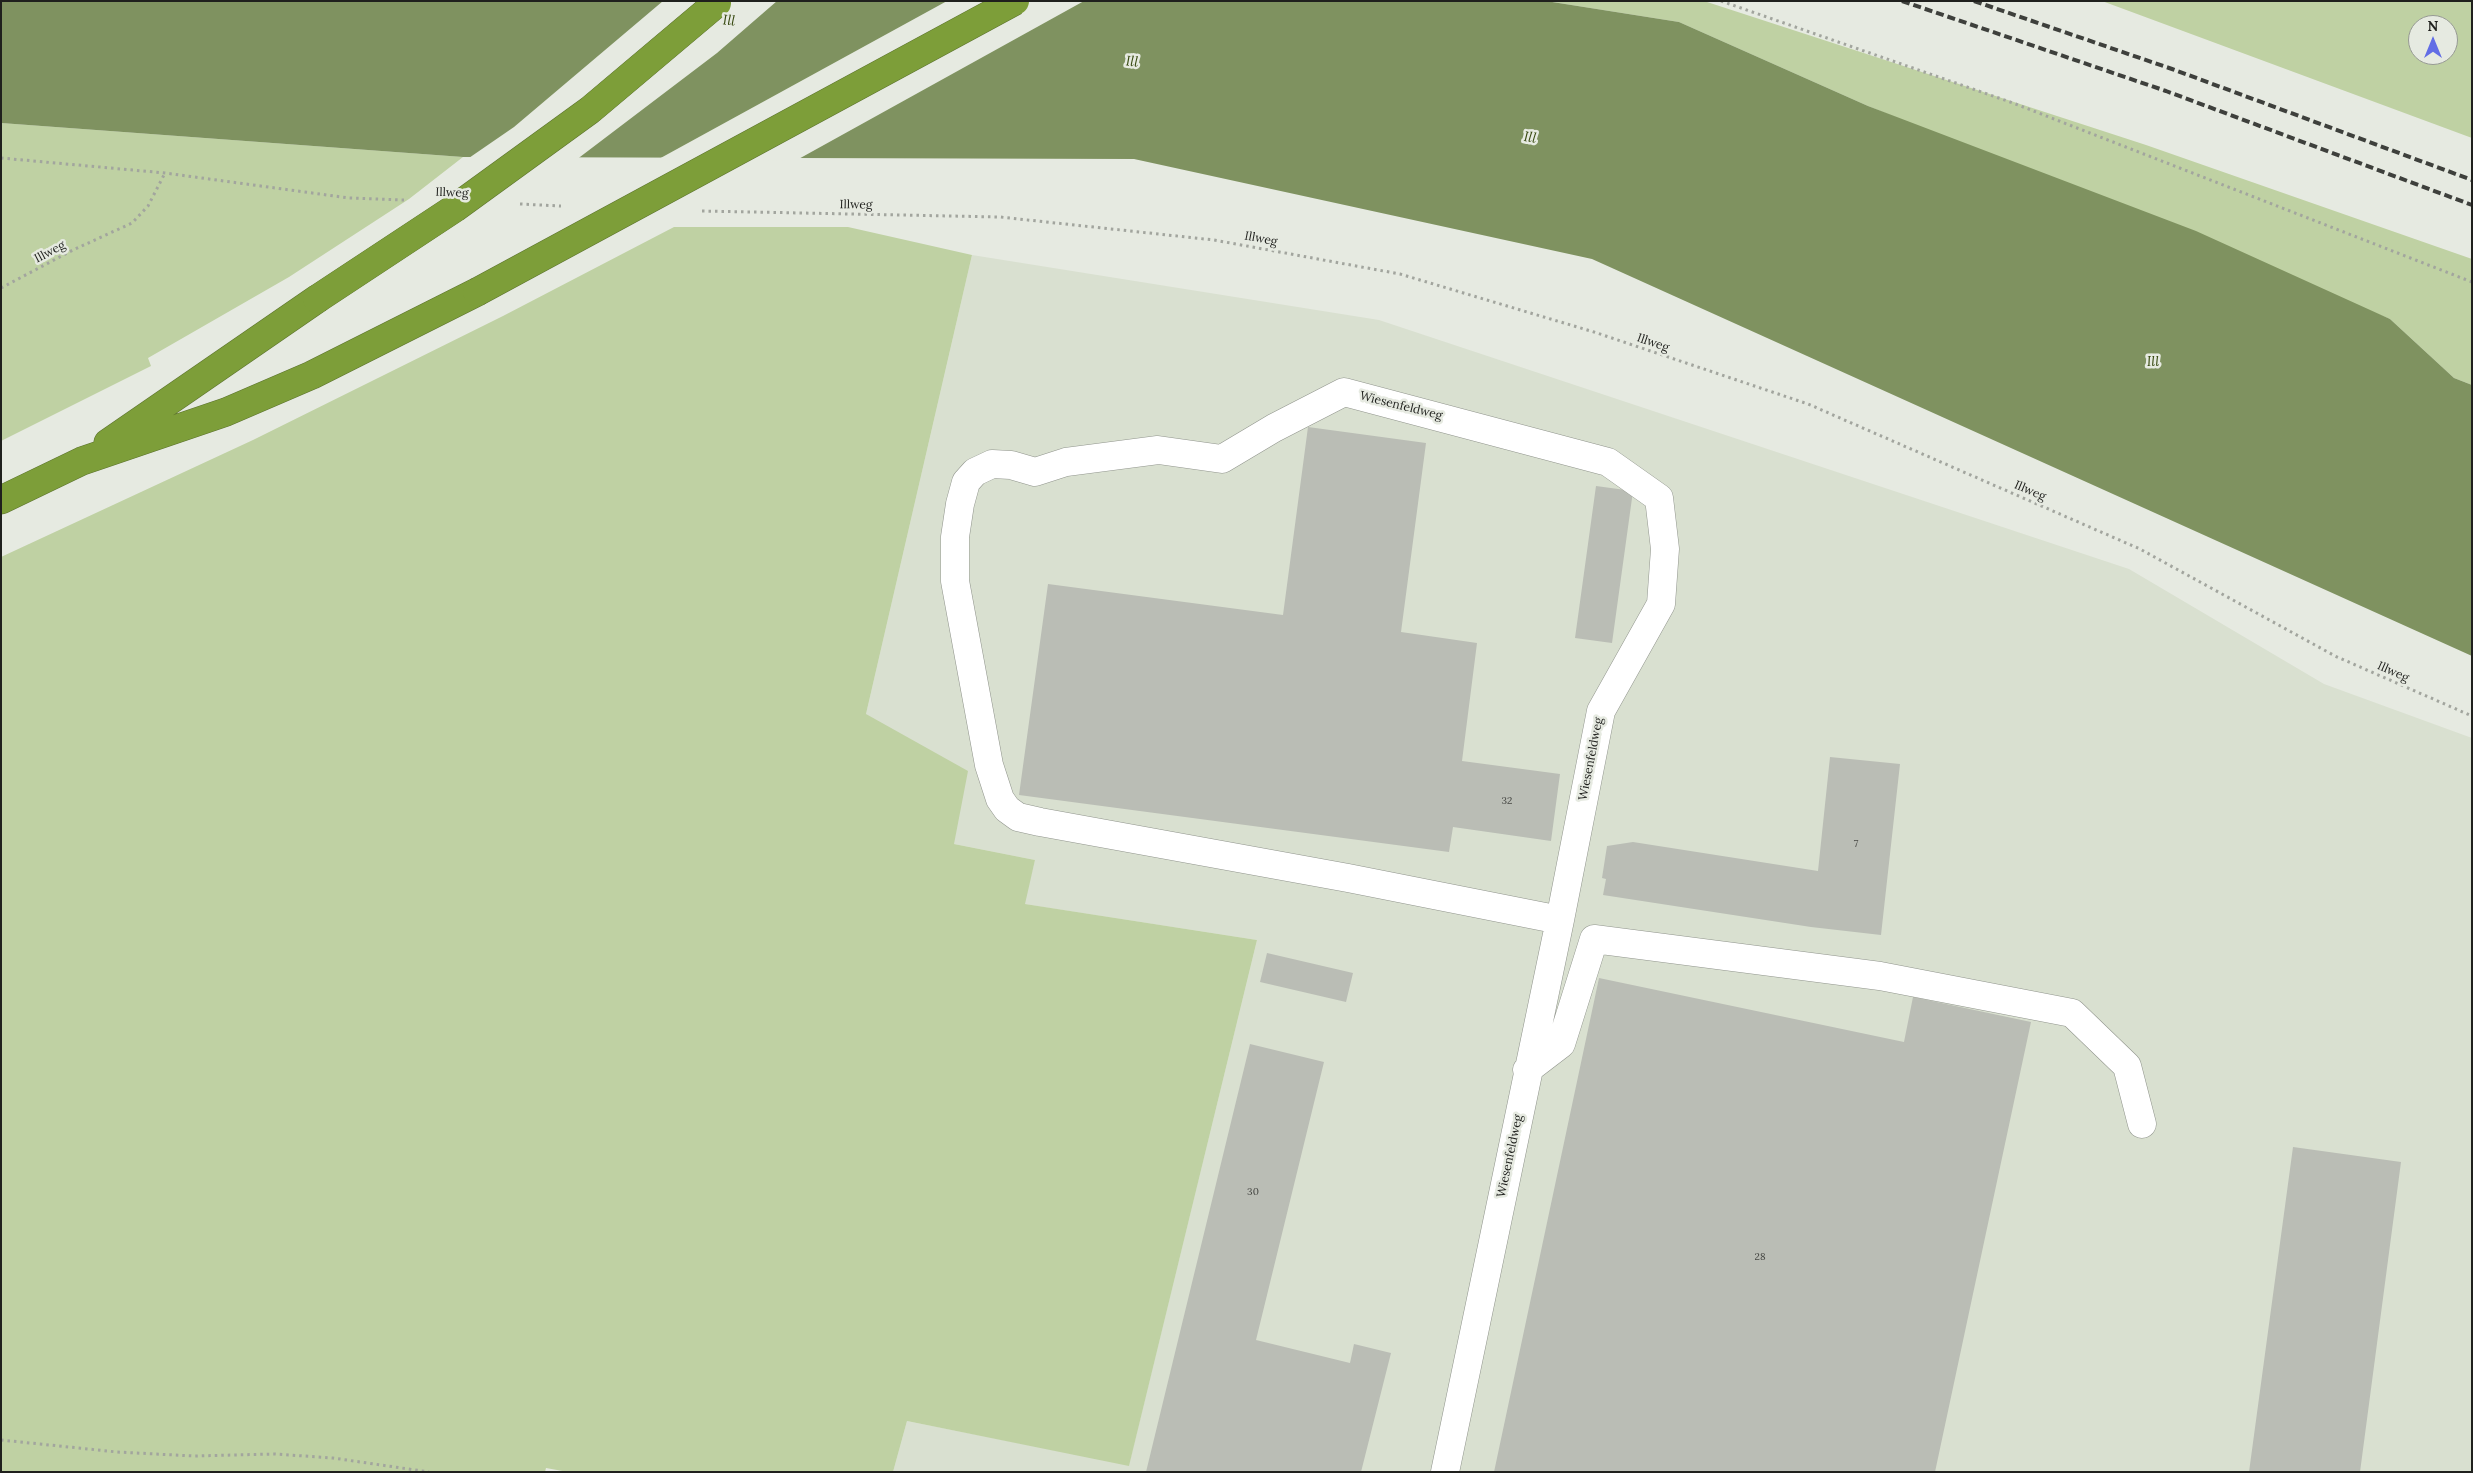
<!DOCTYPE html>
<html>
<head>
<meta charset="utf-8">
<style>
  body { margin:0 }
  #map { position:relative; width:2473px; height:1473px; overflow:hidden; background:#e6eae1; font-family:Lora,serif }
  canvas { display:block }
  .frame { position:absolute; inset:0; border:2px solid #1f201d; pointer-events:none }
  .north { position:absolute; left:2408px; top:15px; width:50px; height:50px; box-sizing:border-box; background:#e6eae1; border:1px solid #969993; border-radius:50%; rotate:0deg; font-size:14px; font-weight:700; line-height:20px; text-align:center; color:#1f201d }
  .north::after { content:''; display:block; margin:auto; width:18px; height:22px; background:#626de5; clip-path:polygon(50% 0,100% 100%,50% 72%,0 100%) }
</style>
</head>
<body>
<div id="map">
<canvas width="2473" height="1473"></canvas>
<div class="frame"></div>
<div class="north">N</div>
</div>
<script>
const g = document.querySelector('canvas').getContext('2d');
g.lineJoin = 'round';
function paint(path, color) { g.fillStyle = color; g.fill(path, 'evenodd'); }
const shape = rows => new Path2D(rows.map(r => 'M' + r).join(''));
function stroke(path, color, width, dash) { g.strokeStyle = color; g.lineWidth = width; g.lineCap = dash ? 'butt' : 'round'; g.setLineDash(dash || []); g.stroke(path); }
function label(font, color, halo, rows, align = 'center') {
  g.font = font + ' Lora,serif'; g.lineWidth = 5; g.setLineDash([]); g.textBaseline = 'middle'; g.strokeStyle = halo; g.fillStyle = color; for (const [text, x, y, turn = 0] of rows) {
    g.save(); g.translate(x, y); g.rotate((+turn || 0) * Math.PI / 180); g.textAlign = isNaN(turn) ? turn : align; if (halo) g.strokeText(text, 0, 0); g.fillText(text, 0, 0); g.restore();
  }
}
const built = shape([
  [972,255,1379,320,2129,569,2324,684,2472,738,2472,1472,893,1472,907,1421,1129,1465,1257,940,1024,904,1035,860,954,844,866,714]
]);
const green = shape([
  [1546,1,1704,1,2146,145,2472,259,2472,385,2454,378,2390,319,1868,106,1679,22],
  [2102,1,2472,1,2472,138],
  [2418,25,2448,25,2448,55,2418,55],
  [1,123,463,157,409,199,289,277,148,358,151,366,1,441],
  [674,227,848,227,972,255,866,714,968,771,954,844,1035,860,1025,904,1257,940,1129,1466,907,1421,893,1472,568,1472,546,1468,545,1472,1,1472,1,557,253,440,503,316]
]);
const water = shape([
  [1,1,1546,1,1679,22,1868,106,2196,231,2390,319,2454,378,2472,385,2472,656,1592,259,1134,159,463,157,1,123]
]);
const pier = shape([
  [663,1,777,1,717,53,576,160,466,160,514,127],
  [947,1,1084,1,795,161,657,160]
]);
const building = shape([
  [1308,427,1426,443,1401,632,1477,643,1462,761,1560,774,1551,841,1453,827,1449,852,1019,795,1048,584,1283,615],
  [1596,486,1633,491,1612,643,1575,638],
  [1830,757,1900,764,1881,935,1811,927,1603,895,1606,879,1602,878,1607,846,1633,842,1818,871],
  [1267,953,1353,973,1346,1002,1260,982],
  [1599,978,1904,1042,1913,997,2031,1022,1935,1472,1494,1472],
  [1250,1044,1324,1062,1256,1340,1350,1363,1354,1344,1391,1353,1361,1472,1146,1472],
  [2293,1147,2401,1162,2360,1472,2249,1472]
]);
const path = shape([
  [1721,1,2013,103,2472,282],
  [1,158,165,173,349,198,404,200],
  [520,204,561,206],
  [702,211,1000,217,1214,240,1400,274,1594,332,1808,404,2140,549,2335,656,2472,716],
  [1,288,73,250,132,223,148,206,165,173],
  [1,1440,117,1452,194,1456,275,1454,333,1458,429,1472]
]);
const minor = shape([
  [1527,1070,1561,1044,1594,939,1880,976,2072,1013,2127,1066,2142,1124],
  [1445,1472,1560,920,1601,711,1661,604,1665,549,1659,498,1608,462,1344,392,1274,428,1222,459,1158,450,1066,462,1035,472,1011,465,992,464,975,472,966,482,960,504,955,537,955,581,989,765,1000,799,1007,809,1018,817,1040,822,1348,878,1560,920]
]);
const highway = shape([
  [108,443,317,299],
  [1,500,82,461,226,412,312,375,477,292]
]);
const rail = shape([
  [1902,1,2166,91,2472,205],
  [1974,1,2172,69,2472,180]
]);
const highwayBridge = shape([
  [477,292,1015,1],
  [317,299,455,208,590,110,717,3]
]);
const numberNames = [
  ["32",1507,801],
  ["7",1856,844],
  ["30",1253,1192],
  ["28",1760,1257]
];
const streetNames = [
  ["Illweg",452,193,2],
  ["Illweg",856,205,1],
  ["Illweg",1261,239,11],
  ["Illweg",50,252,-28],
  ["Illweg",1653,343,19],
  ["Wiesenfeldweg",1401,406,14],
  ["Illweg",2030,491,23],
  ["Illweg",2393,672,24],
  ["Wiesenfeldweg",1591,759,-79],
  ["Wiesenfeldweg",1510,1156,-78]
];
const waterNames = [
  ["Ill",729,21,6],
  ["Ill",1132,62,7],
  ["Ill",1530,138,11],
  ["Ill",2153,362]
];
paint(built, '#d9e0d0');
paint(green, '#bfd1a3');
paint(water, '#7f9260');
paint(pier, '#e6eae1');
paint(building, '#babdb5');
stroke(minor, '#91958d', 29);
stroke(highway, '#5c722f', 29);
stroke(path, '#a2a59e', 3, [2.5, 4]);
stroke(minor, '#fff', 28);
stroke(highway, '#7d9e39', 28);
stroke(rail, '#3e403c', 4, [8, 4]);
stroke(highwayBridge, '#5c722f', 29, []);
stroke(highwayBridge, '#7d9e39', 28);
label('10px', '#464743', null, numberNames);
label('12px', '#1f201d', '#e6eae1', streetNames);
label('italic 14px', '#384a11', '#e6eae1', waterNames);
</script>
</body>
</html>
